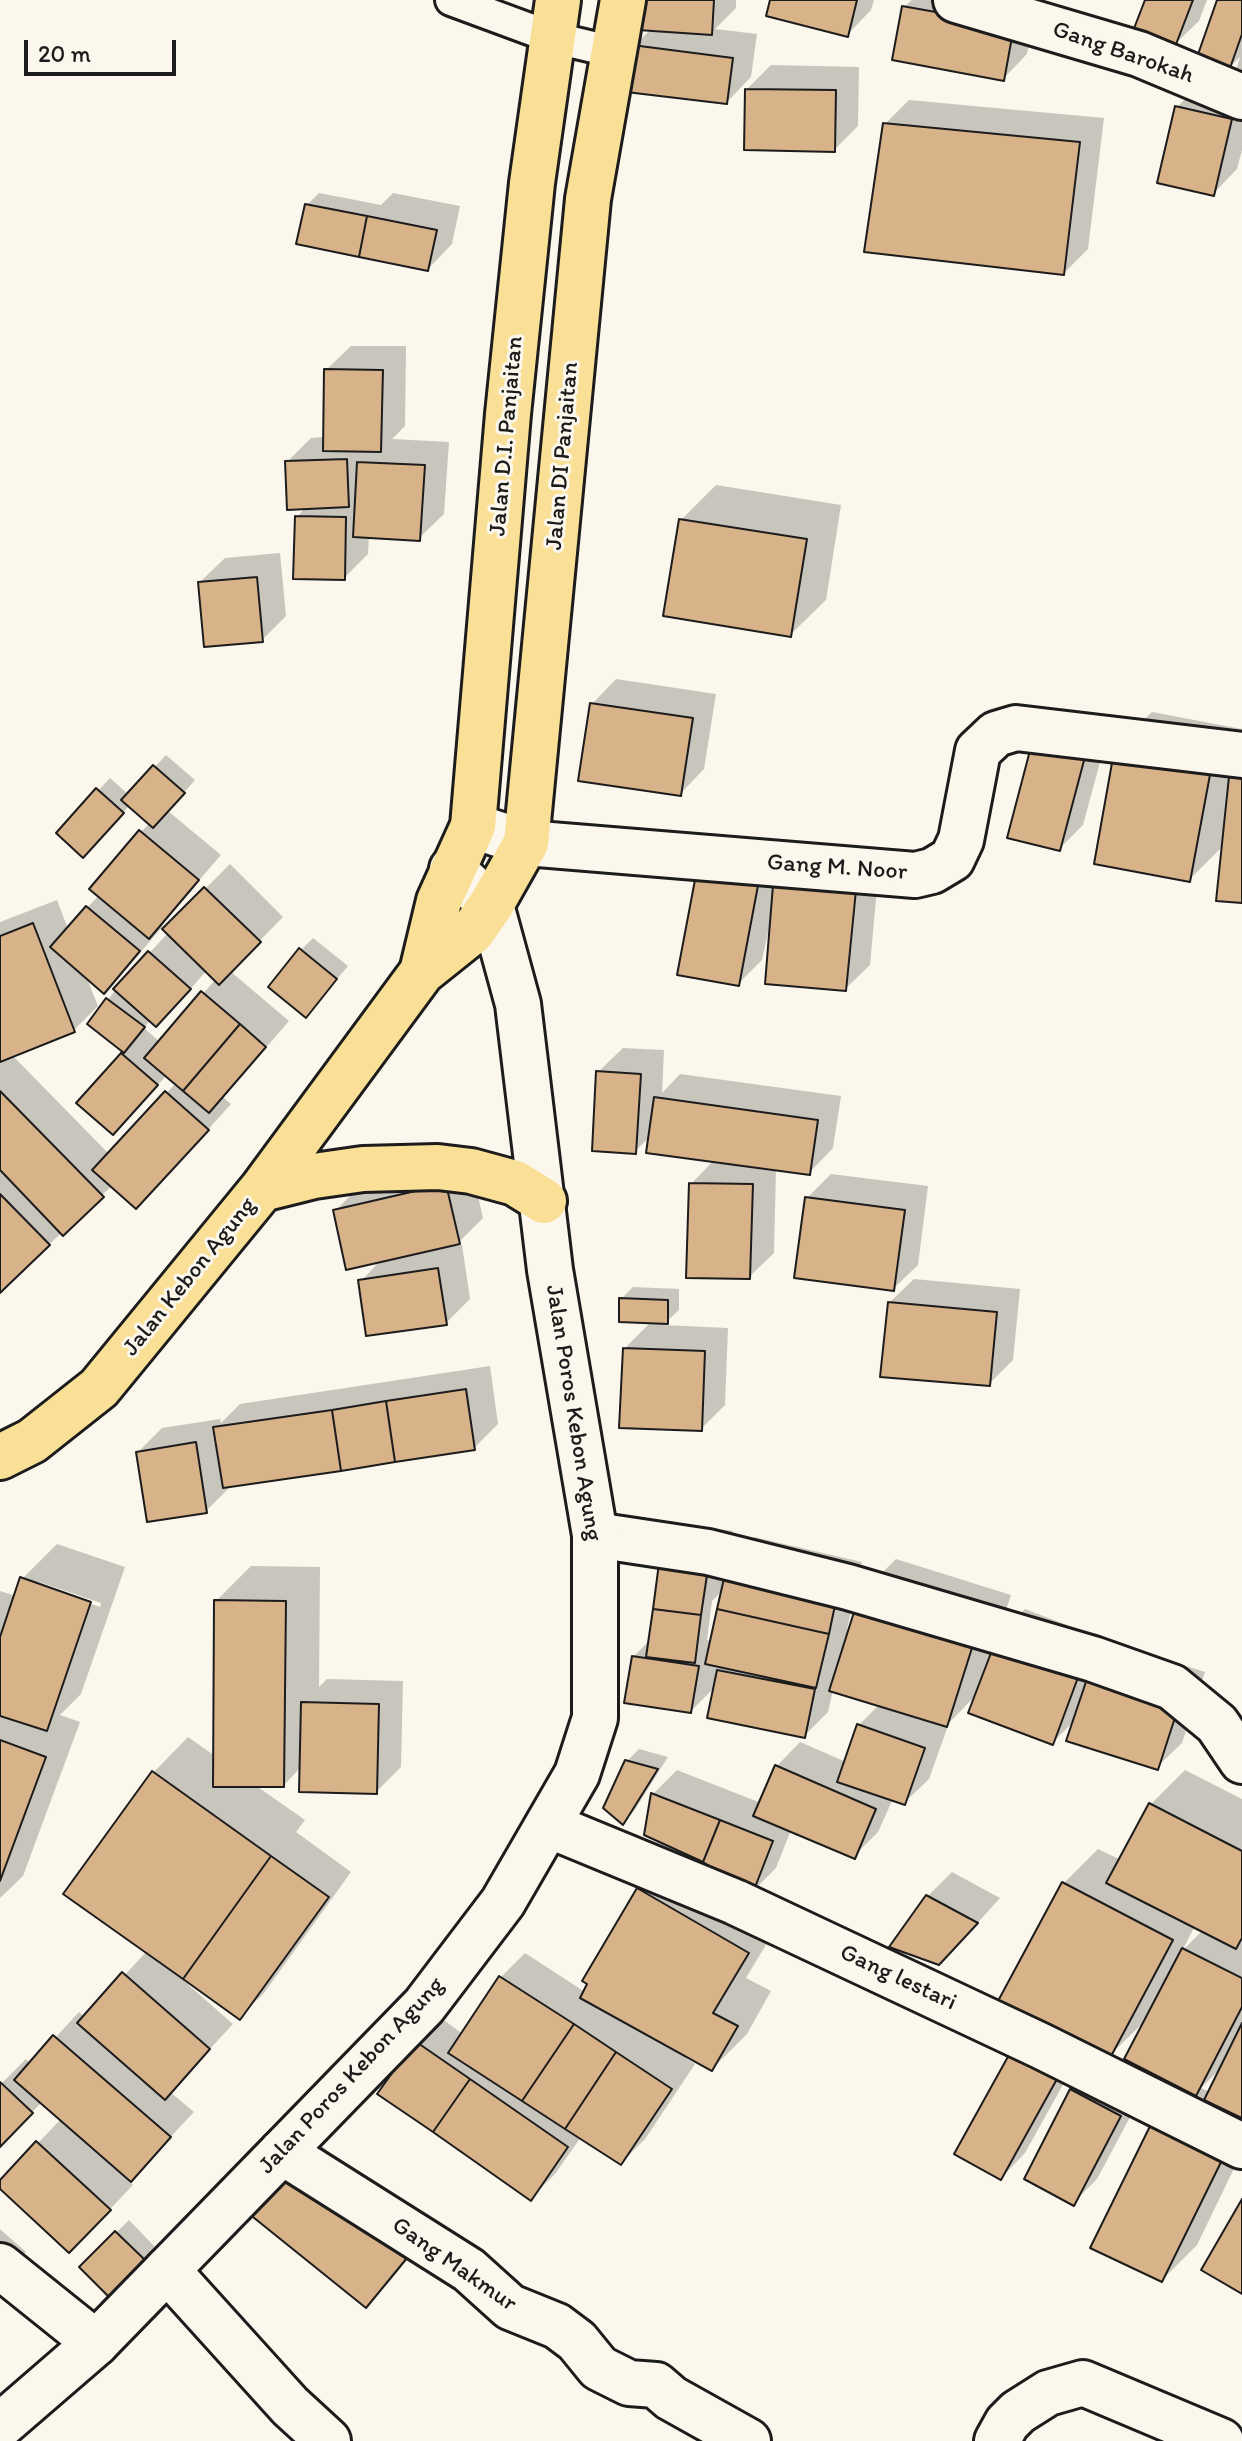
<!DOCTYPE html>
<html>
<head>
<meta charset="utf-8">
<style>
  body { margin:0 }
  #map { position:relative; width:1242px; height:2441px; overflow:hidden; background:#fbf7ec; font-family:Itim,sans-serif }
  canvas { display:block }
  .scale { position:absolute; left:24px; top:40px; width:152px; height:36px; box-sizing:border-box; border:4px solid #1c1c1c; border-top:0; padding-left:10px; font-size:24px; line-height:28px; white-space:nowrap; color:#1c1c1c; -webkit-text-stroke:6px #fbf7ec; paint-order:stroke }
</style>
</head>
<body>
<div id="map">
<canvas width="1242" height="2441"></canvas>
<div class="scale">20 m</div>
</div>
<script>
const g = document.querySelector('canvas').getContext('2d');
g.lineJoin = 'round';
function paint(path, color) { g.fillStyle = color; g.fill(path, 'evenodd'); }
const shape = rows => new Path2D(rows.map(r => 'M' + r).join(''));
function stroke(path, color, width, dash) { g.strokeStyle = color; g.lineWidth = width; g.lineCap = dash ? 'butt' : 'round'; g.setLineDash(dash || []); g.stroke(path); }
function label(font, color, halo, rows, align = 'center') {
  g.font = font + ' Itim,sans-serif'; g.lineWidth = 6; g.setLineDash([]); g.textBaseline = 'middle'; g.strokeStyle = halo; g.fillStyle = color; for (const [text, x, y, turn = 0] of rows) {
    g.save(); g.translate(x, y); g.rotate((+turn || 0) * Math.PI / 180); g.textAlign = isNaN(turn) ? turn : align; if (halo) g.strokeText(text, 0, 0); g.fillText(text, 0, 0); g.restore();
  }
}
const shadow = shape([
  [642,0,736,0,736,8,715,29,757,34,751,77,727,102,634,46,651,29],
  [772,0,874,0,871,10,847,35],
  [912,0,1024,0,1037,2,1027,54,1003,79,904,7],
  [1147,0,1207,0,1199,21,1174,45],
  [1219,0,1242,0,1242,78,1234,76,1240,57,1228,69],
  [771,65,859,67,858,126,834,150,747,89],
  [1201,83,1242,92,1242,150,1237,169,1213,194,1177,107],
  [909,100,1104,118,1088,249,1064,273,885,124],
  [319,193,381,205,393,193,460,206,452,244,428,269,307,205],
  [351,346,406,346,405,426,392,439,449,442,444,514,419,538,369,536,368,554,344,578,297,517,306,507,287,462,311,438,325,437,326,370],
  [716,485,841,505,826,600,791,634,681,520],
  [280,553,286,616,262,640,200,582,225,558],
  [616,679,716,694,704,769,680,794,592,704],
  [1152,712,1242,729,1242,901,1224,845,1190,879,1117,747],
  [1109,729,1083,825,1059,849,1010,836],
  [166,755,195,780,168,811,221,855,161,924,163,926,128,967,104,991,86,976,98,1006,74,1030,12,1055,109,1154,176,1083,167,1075,113,1133,79,1103,126,1051,90,1024,116,989,168,933,165,929,230,864,283,917,230,971,289,1021,223,1097,231,1104,160,1183,112,1186,0,1290,0,922,57,900,68,929,99,895,141,832,150,823,130,805,95,843,59,833,110,778,129,795],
  [207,970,216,979,160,1042,144,1028,150,1020,180,1001],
  [880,856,870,965,845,989,769,928,762,960,738,984,700,865],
  [313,938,348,966,317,1003,301,950],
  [623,1048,664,1050,662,1093,680,1074,841,1096,833,1148,809,1173,776,1168,774,1253,749,1277,691,1184,714,1160,651,1136,635,1151,598,1072],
  [470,1161,483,1218,455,1246,462,1245,470,1299,446,1323,361,1281,381,1260,335,1211,359,1187],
  [831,1174,928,1186,918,1265,893,1289,807,1198],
  [914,1279,1020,1289,1013,1360,989,1384,889,1303],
  [633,1287,679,1289,679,1310,663,1325,728,1328,725,1405,701,1429,624,1349,652,1321,621,1299],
  [490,1366,498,1424,474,1448,231,1486,206,1511,138,1452,162,1428,220,1419,221,1423,240,1404],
  [687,1525,733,1531,728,1563,754,1537,862,1562,847,1629,850,1630,861,1594,896,1559,1011,1595,998,1635,1025,1609,1106,1640,1098,1663,1117,1644,1205,1672,1182,1743,1157,1767,1076,1719,1053,1742,977,1694,949,1723,929,1779,904,1803,893,1799,878,1832,854,1856,791,1830,776,1868,752,1892,653,1794,677,1770,761,1803,776,1767,800,1742,846,1762,859,1725,880,1704,833,1690,828,1712,804,1736,716,1686,691,1711,633,1657,650,1640,663,1549],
  [724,1589,712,1641,707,1640,712,1601],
  [57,1544,125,1567,81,1694,60,1715,80,1722,23,1876,0,1898,0,1591,16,1596,22,1579],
  [39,1582,101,1603,100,1607,39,1586],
  [251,1566,320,1567,319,1687,327,1679,403,1681,401,1767,376,1792,301,1767,284,1785,255,1785,305,1820,296,1832,351,1872,264,1993,240,2017,186,1978,184,1981,233,2024,170,2092,194,2112,129,2181,133,2185,93,2227,0,2186,0,2183,61,2119,42,2102,0,2145,0,2085,26,2059,31,2064,79,2012,85,2018,147,1951,66,1893,154,1772,188,1737,215,1756,216,1601],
  [639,1749,668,1757,634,1811,623,1823,627,1761],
  [1185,1770,1242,1799,1242,2152,1197,2245,1162,2280,1156,2117,1186,2088,1146,2020,1108,2057,1085,2045,1025,2153,1001,2178,1016,2046,1064,1883,1098,1849,1121,1860,1150,1805],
  [1195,1926,1203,1930,1184,1949,1183,1949],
  [1220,2069,1210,2092,1201,2088],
  [673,1855,782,1918,746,1978,771,1991,747,2034,712,2069,688,2056,687,2059,695,2064,645,2139,621,2163,581,2137,555,2174,531,2198,417,2042,441,2018,463,2034,501,1977,525,1953,585,1992,638,1890],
  [952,1872,1000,1898,963,1939,928,1896],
  [1096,2066,1144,2091,1097,2179,1073,2203,1072,2091],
  [314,2140,430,2232,390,2281,366,2305,290,2165],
  [129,2220,155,2247,109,2294,82,2267],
  [0,2229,26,2252,0,2281]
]);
const building = shape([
  [640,0,714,0,712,35,638,30,640,0],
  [770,0,857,0,848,37,766,16,770,0],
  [1145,0,1193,0,1175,47,1133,31,1145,0],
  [1217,0,1242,0,1242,34,1229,71,1196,60,1217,0],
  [902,6,1014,26,1004,81,892,60,902,6],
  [632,45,733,58,727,104,626,92,632,45],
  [745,89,836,90,835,152,744,150,745,89],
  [1175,106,1232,119,1214,196,1157,183,1175,106],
  [883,123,1080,142,1064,275,864,252,883,123],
  [305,204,367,216,359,257,296,244,305,204],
  [367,216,437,230,428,271,359,257,367,216],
  [324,369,383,370,381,452,323,451,324,369],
  [347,459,349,507,287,510,285,461,347,459],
  [357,462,425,465,420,541,353,537,357,462],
  [295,516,346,517,345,580,293,579,295,516],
  [679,519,807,539,791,637,663,616,679,519],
  [257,577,263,642,204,647,198,582,257,577],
  [590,703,693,718,681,796,578,781,590,703],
  [1033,739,1086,753,1060,851,1007,838,1033,739],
  [1115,746,1212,764,1190,882,1094,864,1115,746],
  [153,765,185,793,153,828,121,800,153,765],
  [1230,767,1242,768,1242,903,1216,901,1230,767],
  [96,788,124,813,83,858,56,833,96,788],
  [139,830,199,880,149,939,89,889,139,830],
  [698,864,760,875,739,986,677,975,698,864],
  [774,873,857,880,846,991,765,984,774,873],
  [204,887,261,942,219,985,162,929,204,887],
  [86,906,140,951,104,994,50,947,86,906],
  [33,923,75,1032,0,1062,0,936,33,923],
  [299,948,337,979,306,1018,268,987,299,948],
  [148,951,191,989,156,1027,113,989,148,951],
  [201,991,240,1024,183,1091,144,1058,201,991],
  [106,998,145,1027,124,1053,87,1024,106,998],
  [240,1024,266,1047,209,1113,183,1091,240,1024],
  [121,1053,158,1085,113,1135,76,1103,121,1053],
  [596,1071,641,1074,636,1154,592,1151,596,1071],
  [0,1091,104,1197,63,1236,0,1170,0,1091],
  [165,1091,209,1130,136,1209,92,1170,165,1091],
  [654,1097,818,1120,810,1175,646,1153,654,1097],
  [689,1183,753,1184,750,1279,686,1278,689,1183],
  [446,1184,460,1244,346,1270,333,1210,446,1184],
  [0,1194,50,1245,0,1293,0,1194],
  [805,1197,905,1210,894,1291,794,1278,805,1197],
  [438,1268,447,1325,366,1336,358,1280,438,1268],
  [619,1298,668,1300,668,1324,619,1322,619,1298],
  [888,1302,997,1312,990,1386,880,1377,888,1302],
  [623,1348,705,1351,702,1431,619,1428,623,1348],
  [466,1389,475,1450,395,1462,386,1401,466,1389],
  [386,1401,395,1462,341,1471,332,1410,386,1401],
  [332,1410,341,1471,223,1488,213,1427,332,1410],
  [196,1442,207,1513,147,1522,136,1452,196,1442],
  [661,1548,710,1555,701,1615,653,1609,661,1548],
  [728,1561,839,1586,829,1634,717,1609,728,1561],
  [20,1577,91,1602,47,1731,0,1716,0,1637,20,1577],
  [860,1593,978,1629,947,1727,829,1691,860,1593],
  [214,1600,286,1601,284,1787,213,1787,214,1600],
  [653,1609,701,1615,695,1663,646,1657,653,1609],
  [717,1609,829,1634,816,1688,705,1664,717,1609],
  [999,1632,1083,1664,1053,1745,968,1713,999,1632],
  [632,1656,699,1666,691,1713,624,1703,632,1656],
  [1091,1667,1182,1696,1158,1770,1066,1741,1091,1667],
  [717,1670,815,1689,805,1738,707,1718,717,1670],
  [301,1702,379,1704,377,1794,299,1792,301,1702],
  [857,1724,925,1748,905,1805,837,1782,857,1724],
  [0,1740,46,1757,0,1881,0,1740],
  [625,1760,658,1769,623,1825,603,1808,625,1760],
  [775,1765,876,1809,855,1859,753,1816,775,1765],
  [152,1771,271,1856,183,1979,63,1894,152,1771],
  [651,1793,720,1820,703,1862,644,1835,651,1793],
  [1149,1803,1242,1851,1242,1938,1236,1949,1106,1883,1149,1803],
  [720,1820,773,1841,752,1895,703,1862,720,1820],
  [271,1856,329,1897,240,2020,183,1979,271,1856],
  [1062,1882,1173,1940,1109,2060,998,2001,1062,1882],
  [637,1888,749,1953,713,2013,738,2026,712,2071,580,1998,587,1984,582,1981,637,1888],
  [926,1895,978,1923,939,1965,889,1947,926,1895],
  [1182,1948,1242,1978,1242,2007,1196,2096,1124,2059,1182,1948],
  [122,1972,210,2049,165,2100,77,2023,122,1972],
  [499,1976,574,2024,522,2101,448,2053,499,1976],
  [1242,2023,1242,2118,1204,2100,1242,2023],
  [574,2024,616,2052,565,2129,522,2101,574,2024],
  [53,2035,171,2137,131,2182,14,2080,53,2035],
  [415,2041,470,2079,433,2132,377,2094,415,2041],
  [1015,2044,1062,2070,1001,2180,954,2154,1015,2044],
  [616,2052,672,2089,621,2165,565,2129,616,2052],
  [470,2079,568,2147,531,2201,433,2132,470,2079],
  [0,2082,33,2113,0,2147,0,2082],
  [1070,2089,1121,2116,1074,2206,1024,2179,1070,2089],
  [1155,2116,1227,2150,1162,2282,1090,2248,1155,2116],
  [36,2141,111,2210,69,2253,0,2189,0,2180,36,2141],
  [289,2163,407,2258,366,2308,248,2213,289,2163],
  [1242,2199,1242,2294,1201,2270,1242,2199],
  [115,2231,145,2260,109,2297,79,2267,115,2231]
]);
const service = shape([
  [451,0,551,37,614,52]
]);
const minor = shape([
  [956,0,1139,54,1242,97],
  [473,826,526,843,915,875,932,871,952,859,961,840,978,751,996,734,1016,728,1242,755],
  [595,1535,708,1552,848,1587,1093,1659,1172,1687,1217,1724,1242,1761],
  [548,1825,735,1902,1041,2046,1242,2146],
  [282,2152,469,2270,510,2307,557,2326,577,2341,599,2368,629,2383,656,2385,671,2398,748,2441],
  [0,2266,96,2343],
  [167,2270,290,2406,328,2441],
  [997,2441,1007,2423,1018,2412,1048,2393,1083,2383,1221,2441]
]);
const secondary = shape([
  [0,2426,96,2343,424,2006,503,1902,577,1774,595,1718,595,1535,550,1270,518,1004,491,905,452,869]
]);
const trunk = shape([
  [422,972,439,901,473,826,508,414,532,183,558,0],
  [262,1189,314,1176,363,1169,438,1167,471,1171,515,1183,544,1201],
  [0,1457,32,1441,99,1388,262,1189,422,972,472,932,491,905,526,843,588,199,623,0]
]);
const streetNames = [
  ["Gang Barokah",1123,53,19],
  ["Jalan D.I. Panjaitan",507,436,-85],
  ["Jalan DI Panjaitan",563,456,-85],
  ["Gang M. Noor",837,868,4],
  ["Jalan Kebon Agung",190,1277,-51],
  ["Jalan Poros Kebon Agung",573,1413,81],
  ["Gang lestari",898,1978,25],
  ["Jalan Poros Kebon Agung",352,2076,-47],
  ["Gang Makmur",454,2265,35]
];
paint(shadow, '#0003');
paint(building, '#d8b289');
stroke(building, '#1c1c1c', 2);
stroke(service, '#1c1c1c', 36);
stroke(minor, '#1c1c1c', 50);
stroke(secondary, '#1c1c1c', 50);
stroke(trunk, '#1c1c1c', 50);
stroke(service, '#fbf7ec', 30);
stroke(minor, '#fbf7ec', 44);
stroke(secondary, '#fbf7ec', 44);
stroke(trunk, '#fadf96', 44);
label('24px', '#1c1c1c', '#fbf7ec', streetNames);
</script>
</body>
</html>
